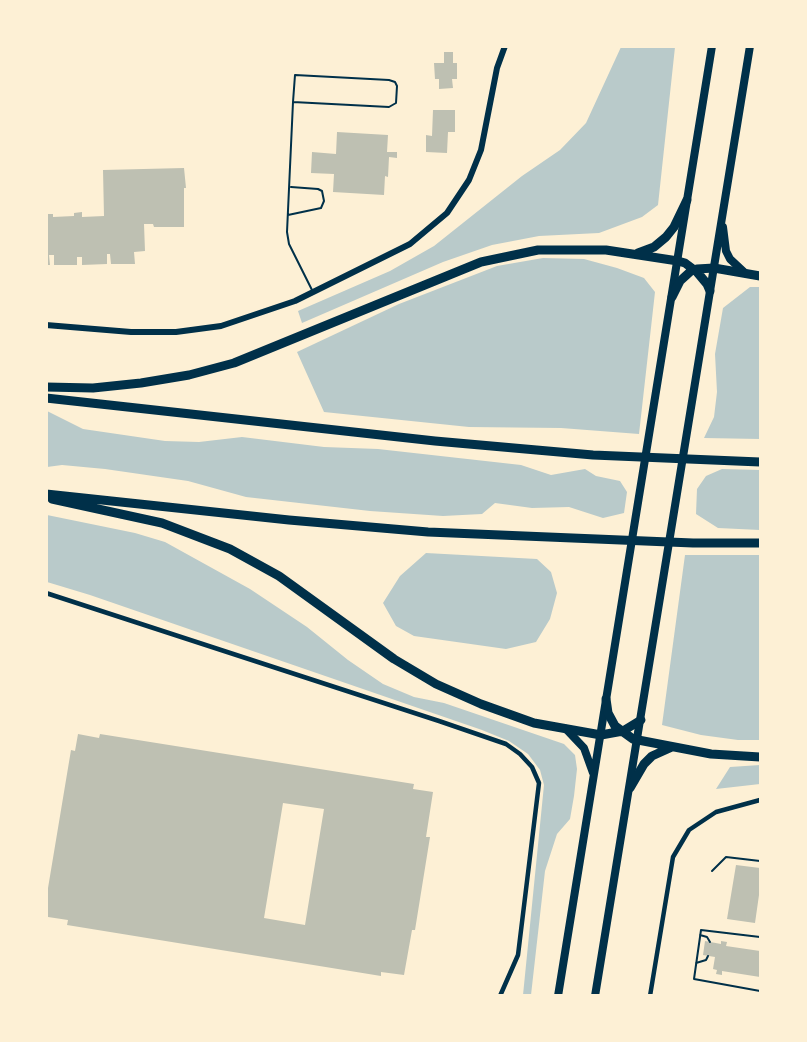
<!DOCTYPE html>
<html>
<head>
<meta charset="utf-8">
<style>
  body { margin:0 }
  #map { position:relative; width:807px; height:1042px; overflow:hidden; background:#fdf0d5; font-family:Ubuntu,sans-serif }
  canvas { display:block }
  .frame { position:absolute; inset:0; border:48px solid #fdf0d5; pointer-events:none }
</style>
</head>
<body>
<div id="map">
<canvas width="807" height="1042"></canvas>
<div class="frame"></div>
</div>
<script>
const g = document.querySelector('canvas').getContext('2d');
g.lineJoin = 'round';
function paint(path, color) { g.fillStyle = color; g.fill(path, 'evenodd'); }
const shape = rows => new Path2D(rows.map(r => 'M' + r).join(''));
function stroke(path, color, width, dash) { g.strokeStyle = color; g.lineWidth = width; g.lineCap = dash ? 'butt' : 'round'; g.setLineDash(dash || []); g.stroke(path); }
const green = shape([
  [621,47,675,47,658,205,642,217,599,233,539,236,492,245,443,262,302,323,298,311,390,271,434,246,522,176,560,150,586,123],
  [543,258,584,259,617,268,644,278,655,292,639,434,561,428,469,427,324,412,297,352,399,304,497,266],
  [750,287,760,287,760,439,704,438,714,417,717,392,715,354,723,308],
  [47,411,83,429,165,441,199,442,242,437,324,447,378,449,521,465,551,475,585,469,596,476,620,481,627,492,624,513,603,518,569,507,532,508,495,503,482,514,443,516,370,511,246,497,188,481,105,469,62,465,47,467],
  [722,469,760,470,760,530,718,528,696,514,697,489,706,476],
  [47,515,135,533,165,542,250,589,307,627,348,660,383,684,414,697,444,703,564,744,575,755,577,769,574,796,570,819,557,834,545,871,531,995,523,995,544,785,540,770,528,754,509,741,482,730,90,595,47,582],
  [426,553,537,559,551,572,557,593,550,619,536,642,506,649,414,636,396,626,383,603,400,576],
  [685,555,760,555,760,740,738,740,701,735,662,725],
  [760,765,760,784,716,789,730,767]
]);
const building = shape([
  [444,52,453,52,453,63,457,63,457,79,452,79,453,88,439,89,439,79,435,79,434,63,444,63],
  [433,110,455,110,455,132,448,132,447,153,426,152,426,135,432,136],
  [337,132,388,135,387,152,397,152,397,158,389,157,388,177,385,176,384,195,333,192,334,174,311,173,312,152,336,154],
  [184,168,186,188,184,188,184,227,154,227,153,224,144,224,145,251,134,252,135,264,111,264,110,254,107,254,107,264,82,265,82,257,77,257,77,265,54,265,54,255,49,255,50,265,46,265,47,214,53,214,53,217,74,216,74,213,82,212,82,217,104,216,103,170],
  [78,734,99,738,100,734,414,784,413,789,433,792,426,837,430,837,415,930,412,930,404,975,381,972,381,976,67,925,68,920,48,917,46,900,71,750,75,751],
  [283,803,324,809,305,925,264,918],
  [736,865,760,868,760,888,755,923,727,919],
  [705,941,721,944,721,941,727,942,726,946,760,951,760,977,722,971,722,975,716,974,717,970,713,969,715,957,703,955]
]);
const service = shape([
  [293,102,389,107,396,103,397,86,395,82,389,80,295,75,293,102,287,232,289,244,312,290],
  [288,215,321,208,324,201,322,191,318,189,291,187],
  [712,871,726,857,760,861],
  [700,935,707,937,710,942],
  [760,937,701,930,694,979,760,991],
  [696,963,706,960,708,956]
]);
const minor = shape([
  [46,593,439,721,506,744,520,754,532,767,539,783,518,955,500,996],
  [650,996,673,857,689,830,716,812,760,800]
]);
const tertiary = shape([
  [46,325,131,332,176,332,221,326,295,301,410,244,447,213,469,180,481,150,497,68,505,46]
]);
const trunk = shape([
  [723,227,726,251,730,259,745,273],
  [566,729,584,748,593,773],
  [558,996,712,46],
  [595,996,750,46]
]);
const motorway = shape([
  [638,253,654,247,666,237,674,227,687,200],
  [672,297,680,281,691,271,697,269,714,268,760,276],
  [46,387,93,388,141,383,189,375,234,363,481,262,538,250,606,250,678,261,685,263,697,272,707,284,710,291],
  [46,398,435,441,593,455,760,462],
  [46,494,289,520,428,532,693,543,760,543],
  [52,499,162,523,230,549,279,576,394,659,436,684,481,704,534,723,601,735,623,731,641,720],
  [606,699,608,713,615,726,633,739,711,754,760,757],
  [630,788,644,764,652,756,672,747]
]);
paint(green, '#b9caca');
paint(building, '#bec0b2');
stroke(service, '#003049', 2);
stroke(minor, '#003049', 4.5);
stroke(tertiary, '#003049', 6);
stroke(trunk, '#003049', 8);
stroke(motorway, '#003049', 9);
</script>
</body>
</html>
